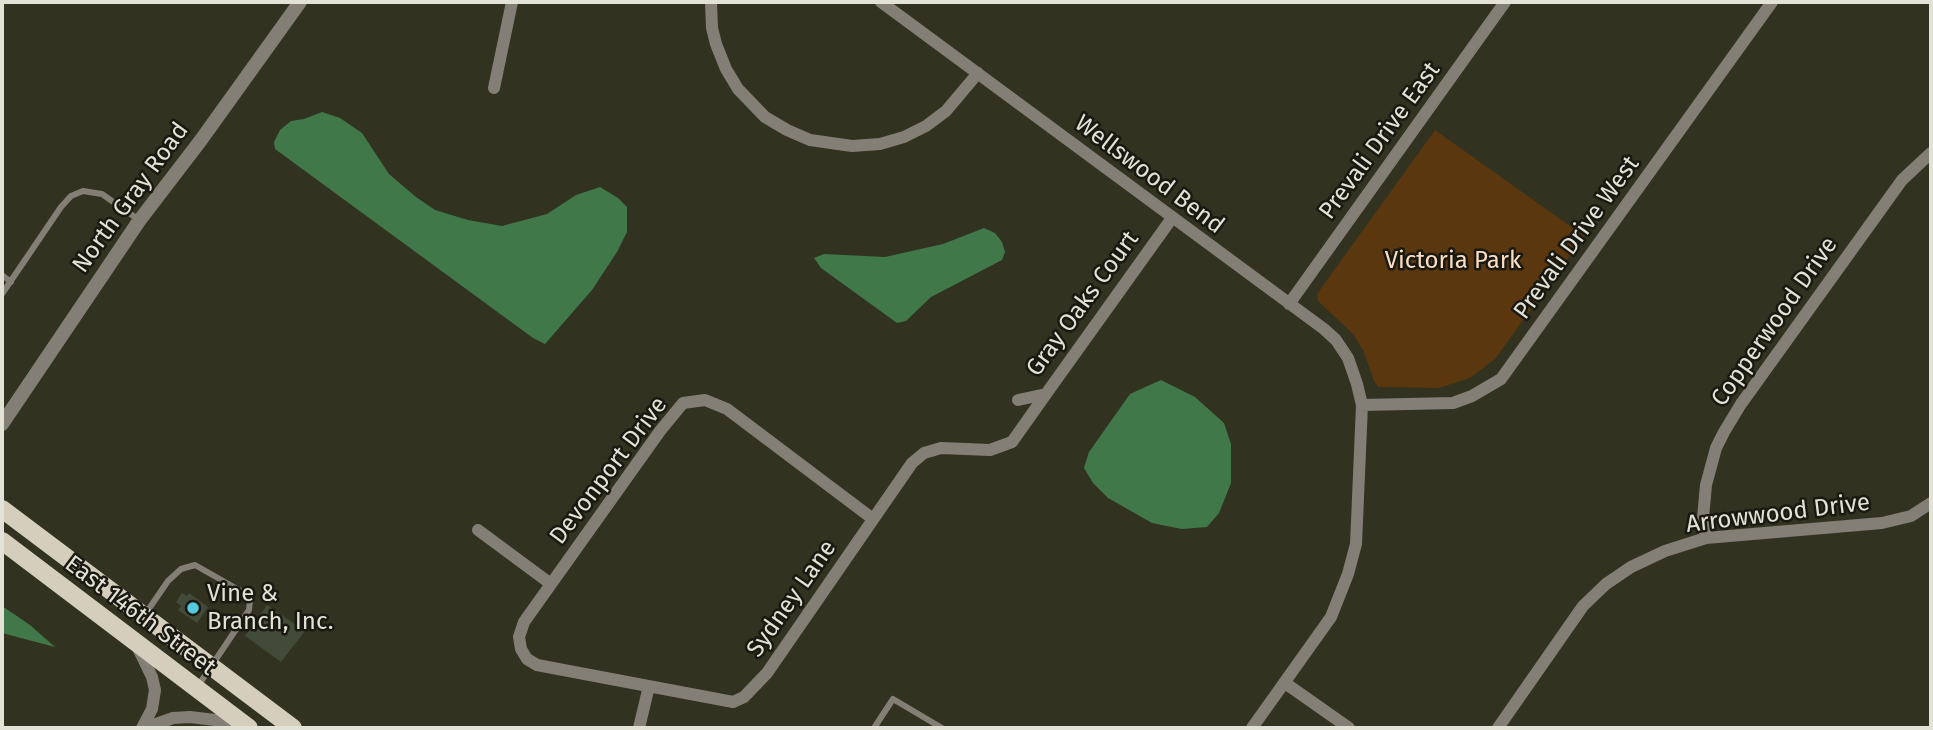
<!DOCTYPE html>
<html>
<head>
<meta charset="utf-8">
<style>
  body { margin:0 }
  #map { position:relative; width:1933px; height:730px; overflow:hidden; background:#323220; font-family:"Fira Sans",sans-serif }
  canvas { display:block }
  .frame { position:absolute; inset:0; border:4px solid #e2e2d7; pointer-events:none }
</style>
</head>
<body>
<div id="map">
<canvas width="1933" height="730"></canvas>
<div class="frame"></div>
</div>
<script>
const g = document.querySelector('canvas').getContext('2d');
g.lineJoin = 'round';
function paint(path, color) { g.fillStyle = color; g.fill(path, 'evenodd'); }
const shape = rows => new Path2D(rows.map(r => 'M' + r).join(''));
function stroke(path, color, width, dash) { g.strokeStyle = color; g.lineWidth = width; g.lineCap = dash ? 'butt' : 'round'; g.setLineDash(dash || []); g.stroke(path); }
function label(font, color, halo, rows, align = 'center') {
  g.font = font + ' "Fira Sans",sans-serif'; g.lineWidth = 5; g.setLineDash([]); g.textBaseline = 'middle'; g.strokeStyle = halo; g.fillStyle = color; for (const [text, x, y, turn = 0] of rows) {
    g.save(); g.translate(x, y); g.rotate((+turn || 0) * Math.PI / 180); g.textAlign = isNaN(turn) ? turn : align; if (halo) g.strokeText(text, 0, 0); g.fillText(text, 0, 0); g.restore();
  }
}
const green = shape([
  [1435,130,1584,236,1495,359,1470,378,1439,388,1378,387,1374,381,1364,352,1353,334,1318,301,1317,294]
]);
const water = shape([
  [322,112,340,118,362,133,389,174,416,197,435,210,468,220,502,226,547,214,576,195,600,187,618,198,627,207,627,232,617,252,592,290,545,344,533,338,275,149,274,142,280,130,291,121,304,119],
  [984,228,995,233,1002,242,1005,252,1002,260,931,297,906,321,897,323,821,268,814,258,824,254,885,257,943,244],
  [1161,380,1195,397,1224,423,1231,444,1231,483,1219,513,1207,527,1182,529,1152,523,1108,498,1093,483,1084,468,1089,452,1130,394],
  [2,606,30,625,55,647,2,633]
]);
const building = shape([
  [182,593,187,596,189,593,208,607,197,623,178,610,181,606,176,602],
  [267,605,305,631,281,662,245,636]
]);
const service = shape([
  [2,275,11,282],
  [2,294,61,207,71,196,83,191,102,194,139,220],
  [144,616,168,581,181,569,195,565,239,590,250,600,249,610,198,686],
  [874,728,893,699,942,728]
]);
const minor = shape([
  [711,2,712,28,716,44,726,69,738,89,765,117,787,130,810,140,852,146,880,144,904,137,926,126,946,111,978,73],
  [881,2,1324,329,1336,340,1348,358,1357,384,1362,405,1356,544,1348,574,1331,617,1252,728],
  [494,88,512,2],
  [1289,304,1505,2],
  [1018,400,1046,394,1172,218],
  [1362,405,1453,403,1472,396,1501,379,1772,2],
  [873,519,727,409,705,400,683,403,660,431,524,622,519,637,521,649,527,659,537,665,733,702,744,697,767,673,912,463,924,453,941,448,990,450,1012,442,1046,394],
  [478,530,551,584],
  [1706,538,1703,518,1706,485,1716,448,1724,432,1741,404,1902,180,1931,153],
  [137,646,152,677,155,690,152,709,142,728],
  [1285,683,1349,728],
  [145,728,173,718,190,717,240,723],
  [639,728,649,686],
  [1498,728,1583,606,1606,584,1631,567,1665,551,1706,538,1882,523,1911,516,1931,503]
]);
const tertiary = shape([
  [2,424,139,221,201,140,300,2]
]);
const primary = shape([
  [2,509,293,728],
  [2,541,249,728]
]);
const markers = [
  [193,608,7,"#55cadf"]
];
const streetNames = [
  ["Prevali Drive East",1380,141,-54],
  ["Wellswood Bend",1149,175,37],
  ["North Gray Road",131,198,-54],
  ["Prevali Drive West",1577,238,-54],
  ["Gray Oaks Court",1083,304,-54],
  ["Copperwood Drive",1775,322,-55],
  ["Devonport Drive",609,471,-53],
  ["Arrowwood Drive",1778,514,-7],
  ["Sydney Lane",792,599,-55],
  ["East 146th Street",140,616,37]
];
const parkNames = [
  ["Victoria Park",1453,261]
];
const poiNames = [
  ["Vine &",207,594],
  ["Branch, Inc.",207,622]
];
paint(green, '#5a370f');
paint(water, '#40784a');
paint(building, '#424a38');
stroke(service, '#837f77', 6);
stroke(minor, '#837f77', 12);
stroke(tertiary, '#837f77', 14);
stroke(primary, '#d6cebc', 18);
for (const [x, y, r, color] of markers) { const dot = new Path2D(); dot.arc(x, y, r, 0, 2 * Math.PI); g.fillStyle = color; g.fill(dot); stroke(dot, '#191911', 2.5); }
label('24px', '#e2e2d7', '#191911', streetNames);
label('24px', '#fbddc1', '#191911', parkNames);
label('24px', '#e2e2d7', '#191911', poiNames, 'left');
</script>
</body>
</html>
